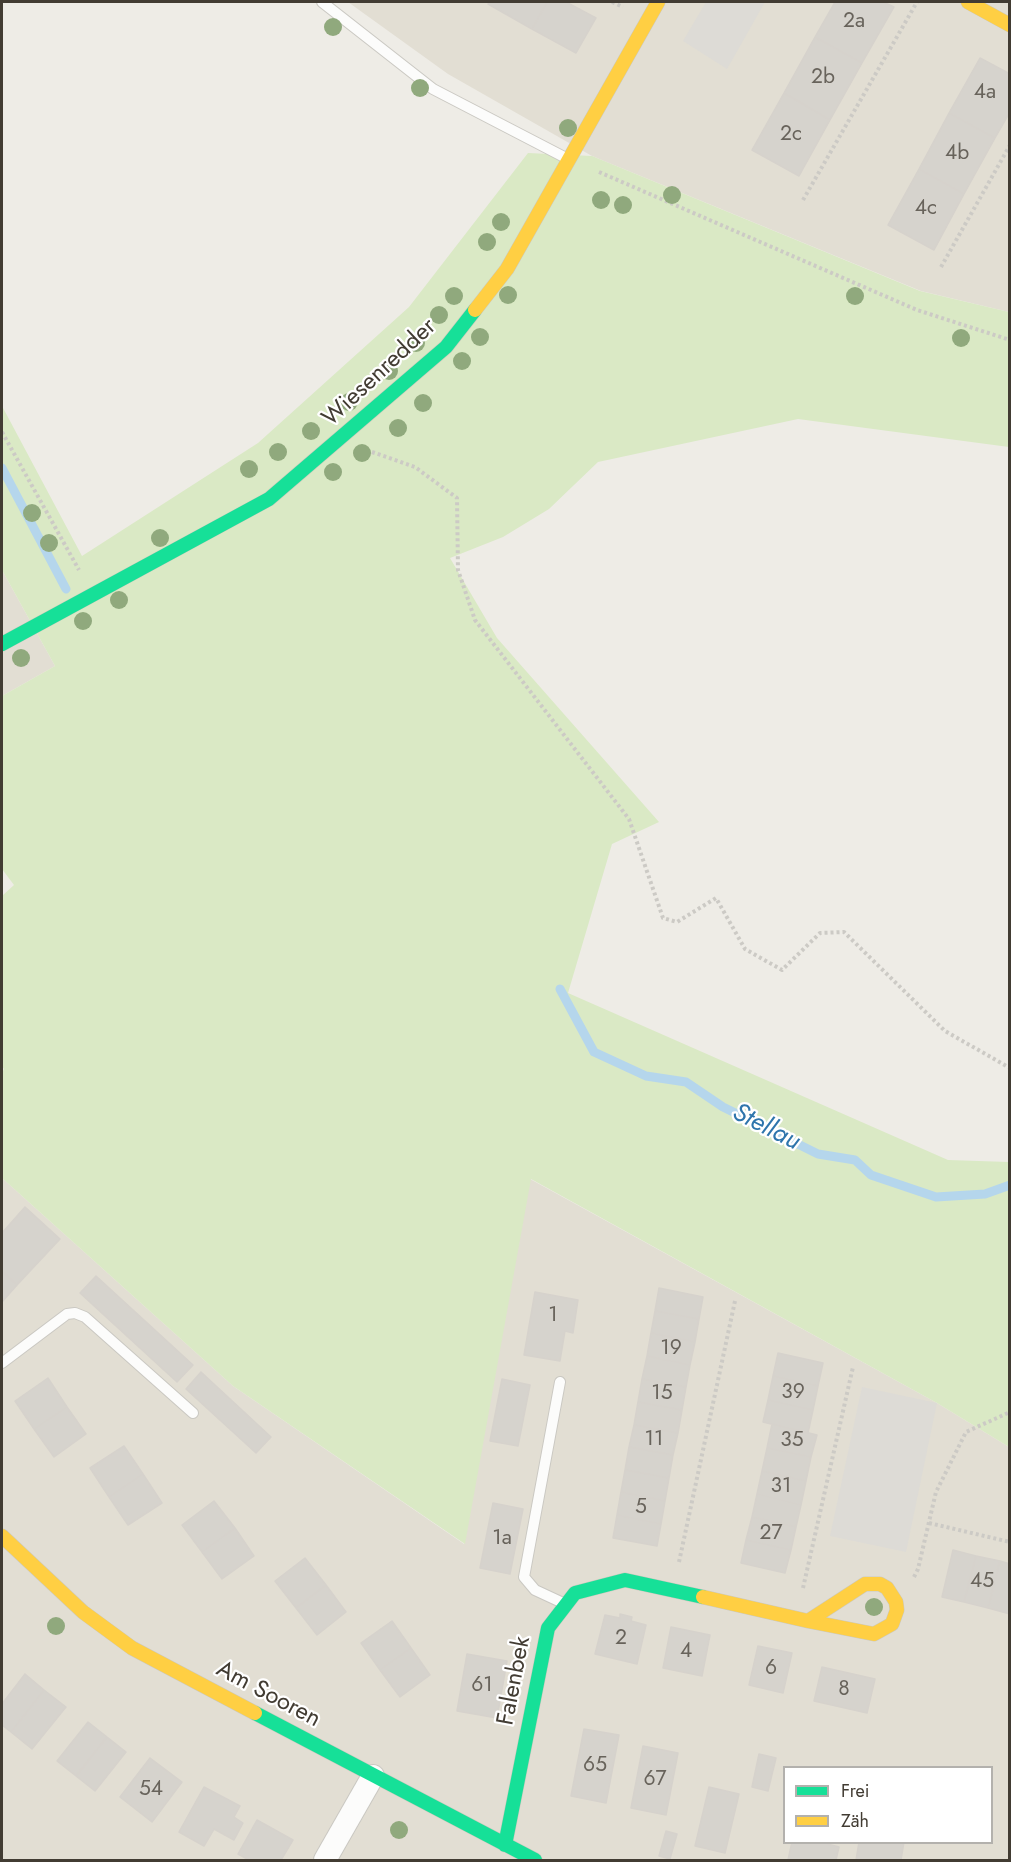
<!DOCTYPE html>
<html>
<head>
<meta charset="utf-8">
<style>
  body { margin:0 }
  #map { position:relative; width:1011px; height:1862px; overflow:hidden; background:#eeece6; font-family:Jost,sans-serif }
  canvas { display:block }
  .frame { position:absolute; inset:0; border:3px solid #423c33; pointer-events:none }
  .legend { position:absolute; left:783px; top:1766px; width:210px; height:78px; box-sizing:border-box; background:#fff; border:2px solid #b3b1ad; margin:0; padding:8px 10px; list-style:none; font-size:18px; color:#423c33 }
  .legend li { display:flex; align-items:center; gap:12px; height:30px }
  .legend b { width:30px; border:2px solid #b3b1ad }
</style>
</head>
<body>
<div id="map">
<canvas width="1011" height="1862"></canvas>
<div class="frame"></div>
<ul class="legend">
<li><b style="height:8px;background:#16e098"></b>Frei</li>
<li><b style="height:8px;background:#ffcf43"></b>Zäh</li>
</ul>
</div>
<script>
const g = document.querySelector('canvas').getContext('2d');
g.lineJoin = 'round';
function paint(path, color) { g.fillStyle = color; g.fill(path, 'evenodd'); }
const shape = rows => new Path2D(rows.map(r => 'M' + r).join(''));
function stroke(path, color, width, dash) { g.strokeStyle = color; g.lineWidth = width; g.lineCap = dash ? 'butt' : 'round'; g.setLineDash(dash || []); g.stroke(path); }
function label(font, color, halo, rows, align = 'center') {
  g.font = font + ' Jost,sans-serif'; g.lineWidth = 4.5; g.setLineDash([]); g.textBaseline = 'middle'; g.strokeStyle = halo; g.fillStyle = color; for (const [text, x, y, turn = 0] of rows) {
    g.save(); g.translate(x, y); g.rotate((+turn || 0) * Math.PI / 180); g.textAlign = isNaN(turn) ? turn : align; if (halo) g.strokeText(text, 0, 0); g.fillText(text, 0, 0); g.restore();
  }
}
const residential = shape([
  [348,2,1009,2,1009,312,921,291,592,156,448,74],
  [2,570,55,666,2,696],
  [2,1178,233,1386,464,1544,530,1179,937,1403,1009,1447,1009,1860,2,1860],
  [784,1768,992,1768,992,1842,784,1842]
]);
const green = shape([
  [528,153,592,156,920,291,1009,312,1009,447,798,419,598,462,549,509,503,537,450,558,497,638,659,822,612,844,568,993,948,1160,1009,1162,1009,1447,937,1403,531,1179,465,1544,233,1386,2,1178,2,1073,4,1069,2,1066,2,896,14,885,2,869,2,696,55,666,2,570,2,406,82,556,258,443,409,307]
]);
const parking = shape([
  [706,2,765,2,727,69,683,41],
  [862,1387,937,1403,906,1552,830,1536]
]);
const stream = shape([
  [2,468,66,589],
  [560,989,594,1052,646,1076,686,1082,723,1107,818,1154,855,1160,871,1175,936,1197,985,1194,1010,1185]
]);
const building = shape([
  [490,2,547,2,532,29,488,4,490,2],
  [547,2,566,2,596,18,576,53,532,29,547,2],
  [835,2,883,2,894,7,862,63,815,37,835,2],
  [815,37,862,63,830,120,784,93,815,37],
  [980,58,1010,74,1010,112,995,138,949,113,980,58],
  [784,93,830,120,799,176,752,150,784,93],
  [949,113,995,138,964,194,919,169,949,113],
  [919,169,964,194,934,250,888,225,919,169],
  [25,1207,60,1239,17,1285,2,1271,2,1233,25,1207],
  [2,1271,17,1285,2,1302,2,1271],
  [96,1276,193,1365,177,1382,80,1293,96,1276],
  [659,1288,703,1297,699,1319,655,1311,659,1288],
  [535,1292,578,1300,573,1333,565,1331,560,1361,524,1355,535,1292],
  [655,1311,699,1319,695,1342,651,1333,655,1311],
  [651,1333,695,1342,690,1365,647,1356,651,1333],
  [778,1353,823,1363,818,1386,773,1376,778,1353],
  [647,1356,690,1365,686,1387,642,1379,647,1356],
  [201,1372,271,1437,256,1453,186,1389,201,1372],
  [773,1376,818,1386,813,1410,768,1400,773,1376],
  [48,1378,67,1407,34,1429,15,1401,48,1378],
  [502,1379,530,1385,518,1446,490,1441,502,1379],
  [642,1379,686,1387,682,1410,638,1402,642,1379],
  [768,1400,813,1410,808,1433,763,1422,768,1400],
  [638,1402,682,1410,678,1433,634,1425,638,1402],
  [67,1407,86,1434,54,1457,34,1429,67,1407],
  [772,1424,817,1435,811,1457,767,1448,772,1424],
  [634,1425,678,1433,673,1455,629,1447,634,1425],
  [124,1446,143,1474,109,1497,90,1468,124,1446],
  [629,1447,673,1455,669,1478,625,1470,629,1447],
  [767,1448,811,1457,806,1481,762,1471,767,1448],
  [625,1470,669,1478,665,1501,621,1492,625,1470],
  [762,1471,806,1481,801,1505,757,1494,762,1471],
  [143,1474,162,1503,128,1525,109,1497,143,1474],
  [621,1492,665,1501,661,1524,617,1515,621,1492],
  [757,1494,801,1505,796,1527,752,1517,757,1494],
  [214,1501,235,1528,202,1552,182,1525,214,1501],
  [493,1503,523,1509,510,1574,480,1568,493,1503],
  [617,1515,661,1524,657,1546,613,1538,617,1515],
  [752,1517,796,1527,791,1550,746,1540,752,1517],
  [235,1528,254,1556,222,1579,202,1552,235,1528],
  [746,1540,791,1550,785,1573,741,1563,746,1540],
  [953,1550,976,1556,964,1602,942,1597,953,1550],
  [976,1556,1000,1561,988,1608,964,1602,976,1556],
  [305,1558,326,1585,296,1608,275,1581,305,1558],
  [1000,1561,1010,1564,1010,1614,988,1608,1000,1561],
  [326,1585,346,1612,317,1635,296,1608,326,1585],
  [620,1614,632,1617,631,1621,646,1625,637,1664,595,1654,605,1615,620,1618,620,1614],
  [392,1621,411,1648,380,1670,361,1643,392,1621],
  [671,1627,710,1635,702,1676,663,1668,671,1627],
  [758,1646,792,1653,783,1693,749,1685,758,1646],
  [411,1648,430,1675,400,1697,380,1670,411,1648],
  [467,1654,507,1661,497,1718,457,1711,467,1654],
  [822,1667,875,1679,867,1713,814,1701,822,1667],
  [25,1674,44,1690,11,1732,2,1725,2,1704,25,1674],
  [44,1690,66,1707,32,1749,11,1732,44,1690],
  [88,1722,107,1737,76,1776,57,1761,88,1722],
  [584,1729,619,1735,606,1803,571,1796,584,1729],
  [107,1737,126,1752,95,1791,76,1776,107,1737],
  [643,1746,678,1753,666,1815,631,1808,643,1746],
  [759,1754,776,1758,768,1791,752,1787,759,1754],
  [150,1758,182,1782,152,1822,120,1797,150,1758],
  [204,1787,240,1806,234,1817,243,1823,234,1840,214,1829,204,1846,179,1832,204,1787],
  [709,1787,739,1794,725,1853,695,1846,709,1787],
  [257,1820,293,1840,281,1860,249,1860,238,1854,257,1820],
  [666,1831,677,1834,670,1859,659,1856,666,1831],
  [792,1842,820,1842,839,1847,836,1860,788,1860,792,1842],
  [859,1842,904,1842,901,1860,856,1860,859,1842]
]);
const path = shape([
  [612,2,623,7],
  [599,172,917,310,1010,340],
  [803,200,917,2],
  [941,267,1010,145],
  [2,432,79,570],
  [372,452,415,467,457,498,458,570,475,620,629,819,663,918,677,922,716,898,745,949,782,970,820,933,844,932,945,1031,1010,1068],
  [929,1523,1010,1542],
  [679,1562,735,1301],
  [914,1577,918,1569,936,1492,966,1432,1010,1412],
  [803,1588,853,1367]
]);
const lane = shape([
  [322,2,433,89,568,159],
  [2,1363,67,1314,75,1313,85,1317,193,1413],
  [560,1382,524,1577,535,1590,563,1603]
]);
const street = shape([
  [325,1860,373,1776]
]);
const fast = shape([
  [2,644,269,499,446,347,475,310],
  [255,1713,535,1860],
  [505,1845,548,1628,575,1593,625,1580,703,1597]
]);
const slow = shape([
  [968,2,1010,25],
  [475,310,507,269,658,2],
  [2,1536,83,1612,132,1648,255,1713],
  [703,1597,808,1621,874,1634,892,1624,897,1610,896,1602,887,1588,880,1584,865,1584,808,1621]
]);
const trees = [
  [333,27],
  [420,88],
  [568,128],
  [672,195],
  [601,200],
  [623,205],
  [501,222],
  [487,242],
  [508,295],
  [454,296],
  [855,296],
  [439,315],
  [480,337],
  [961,338],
  [416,343],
  [462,361],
  [389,371],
  [349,402],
  [423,403],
  [398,428],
  [311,431],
  [278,452],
  [362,453],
  [249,469],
  [333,472],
  [32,513],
  [160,538],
  [49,543],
  [119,600],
  [83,621],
  [21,658],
  [874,1607],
  [56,1626],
  [399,1830]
];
const numberNames = [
  ["2a",854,22],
  ["2b",823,78],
  ["4a",985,93],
  ["2c",791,135],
  ["4b",957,154],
  ["4c",926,209],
  ["1",553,1316],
  ["19",671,1349],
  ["39",793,1393],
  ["15",662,1394],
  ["11",654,1440],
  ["35",792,1441],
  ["31",781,1487],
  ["5",641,1508],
  ["27",771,1534],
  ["1a",502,1539],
  ["45",982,1582],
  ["2",621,1639],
  ["4",686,1652],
  ["6",771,1669],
  ["61",482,1686],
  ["8",844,1690],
  ["65",595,1766],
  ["67",655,1780],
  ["54",151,1790]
];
const streetNames = [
  ["Wiesenredder",380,373,-43],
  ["Falenbek",515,1681,-79],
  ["Am Sooren",268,1695,28]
];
const waterNames = [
  ["Stellau",766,1128,27]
];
paint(residential, '#e2ded3');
paint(green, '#dae9c5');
paint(parking, '#dddbd6');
stroke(stream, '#b5d6ec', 9);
paint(building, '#d6d3cd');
stroke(building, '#d6d2cc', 1.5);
stroke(lane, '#cac8c2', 12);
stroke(street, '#cac8c2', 24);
stroke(fast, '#ccc9bd', 15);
stroke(slow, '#ccc9bd', 15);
stroke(path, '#cccac5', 4, [3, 3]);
stroke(lane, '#fcfcfb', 10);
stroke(street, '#fcfcfb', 22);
stroke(fast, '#16e098', 14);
stroke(slow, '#ffcf43', 14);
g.fillStyle = '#90a97d';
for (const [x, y] of trees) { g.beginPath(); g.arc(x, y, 9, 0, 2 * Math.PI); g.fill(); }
label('21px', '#68635b', null, numberNames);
label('24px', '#423c33', '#fff', streetNames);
label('italic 26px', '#2e75ac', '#fff', waterNames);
</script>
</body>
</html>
